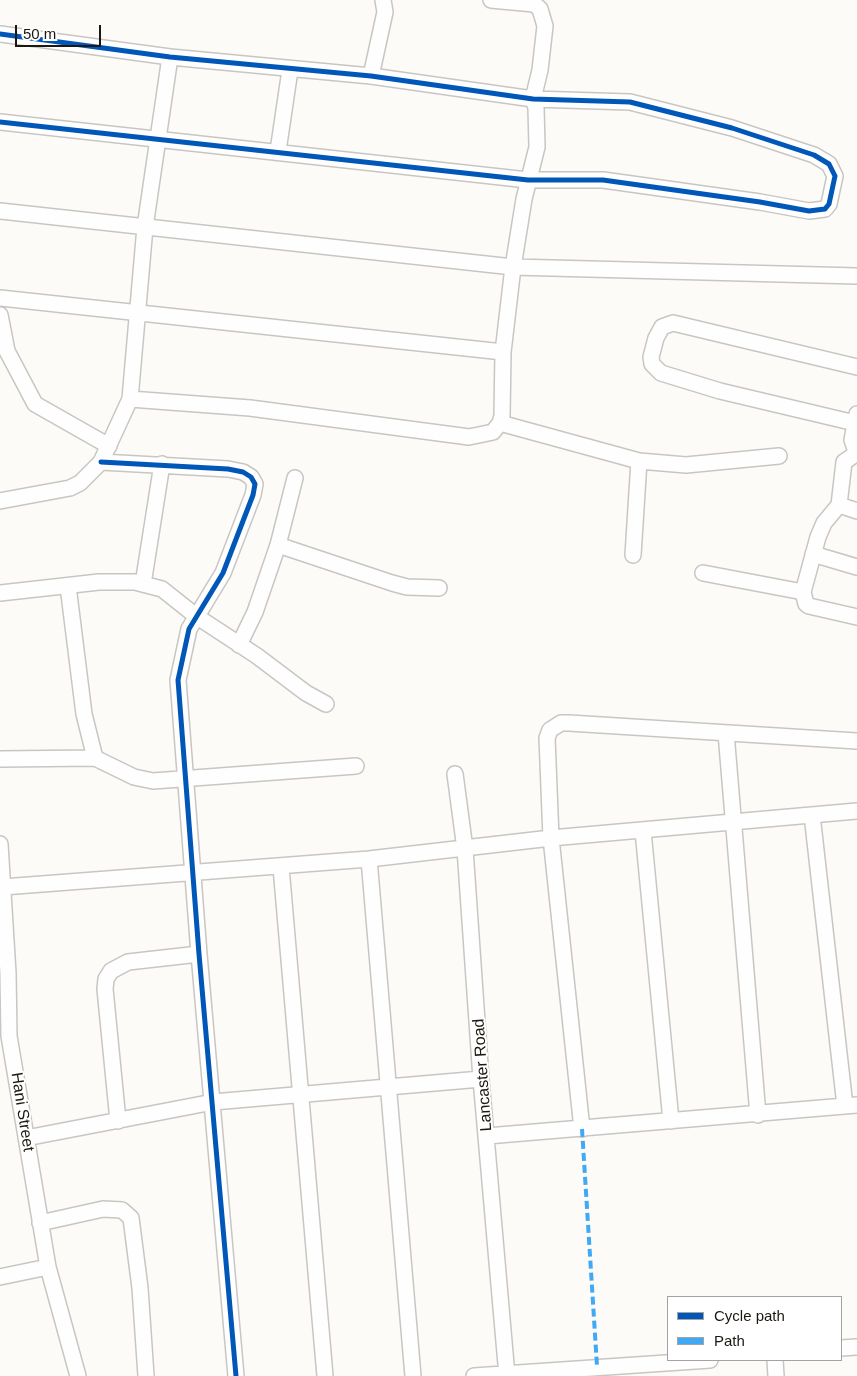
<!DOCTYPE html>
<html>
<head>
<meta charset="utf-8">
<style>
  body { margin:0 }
  #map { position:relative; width:857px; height:1376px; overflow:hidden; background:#fdfbf8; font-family:Arial,sans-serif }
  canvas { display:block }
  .legend { position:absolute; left:667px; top:1296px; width:175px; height:65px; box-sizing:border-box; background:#fff; border:1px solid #a4a3a0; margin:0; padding:6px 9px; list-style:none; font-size:15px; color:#1c1811 }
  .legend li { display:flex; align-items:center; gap:10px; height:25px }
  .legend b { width:25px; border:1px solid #a4a3a0 }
  .scale { position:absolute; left:15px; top:25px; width:86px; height:22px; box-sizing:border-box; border:2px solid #1c1811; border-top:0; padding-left:6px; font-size:15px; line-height:18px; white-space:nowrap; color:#1c1811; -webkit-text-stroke:4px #fff; paint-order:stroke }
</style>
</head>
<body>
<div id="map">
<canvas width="857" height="1376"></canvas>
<ul class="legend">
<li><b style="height:6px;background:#0057b8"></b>Cycle path</li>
<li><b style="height:6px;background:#3fa9f5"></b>Path</li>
</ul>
<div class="scale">50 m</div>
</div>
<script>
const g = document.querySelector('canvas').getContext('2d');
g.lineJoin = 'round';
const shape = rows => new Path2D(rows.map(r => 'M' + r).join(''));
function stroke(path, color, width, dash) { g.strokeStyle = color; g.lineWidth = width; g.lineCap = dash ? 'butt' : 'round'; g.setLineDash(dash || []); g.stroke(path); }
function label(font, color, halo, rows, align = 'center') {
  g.font = font + ' Arial,sans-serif'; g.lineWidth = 4; g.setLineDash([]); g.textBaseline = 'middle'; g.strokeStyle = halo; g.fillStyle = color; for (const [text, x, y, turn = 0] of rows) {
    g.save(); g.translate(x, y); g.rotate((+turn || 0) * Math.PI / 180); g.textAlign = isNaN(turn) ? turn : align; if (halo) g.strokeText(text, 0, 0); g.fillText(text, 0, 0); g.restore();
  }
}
const minor = shape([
  [0,34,170,57,371,76,533,99,630,102,732,128,814,155,829,164,835,176,829,204,825,209,809,211,760,202,603,180,528,180,0,122],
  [371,76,385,12,383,0],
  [278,151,290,70],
  [0,211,513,267,857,276],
  [0,298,503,352],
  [0,315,7,351,35,404,109,446],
  [130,399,250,408,469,437,493,432,500,423,502,416,503,352,513,267,524,199,537,147,536,108,533,99,540,70,545,26,540,9,534,4,491,0],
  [857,414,852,440,857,454],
  [500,423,639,461,686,465,779,456],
  [855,423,720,391,661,373,652,364,651,357,656,338,662,327,673,323,857,367],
  [857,453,844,462,839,505,824,523,818,537,803,592,806,604,809,606,857,617],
  [101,462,228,469,243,472,251,477,255,484,253,495,223,573,189,629,178,680,199,954,236,1376],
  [0,501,70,488,80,483,101,462,130,399,145,227,170,57],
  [839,505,857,511],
  [278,545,392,583,407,587,439,588],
  [813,554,857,567],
  [633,555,639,461],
  [703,573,803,592],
  [143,584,162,464],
  [68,586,84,714,95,758],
  [0,593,99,582,135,582,162,589,196,616,257,656,306,693,326,704],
  [239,645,255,612,278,545,295,478],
  [726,733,758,1115],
  [0,759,95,758,134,777,153,781,356,766],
  [455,774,465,849,481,1079,507,1376],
  [812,815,845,1106],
  [643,831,671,1121],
  [0,844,8,973,9,1036,48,1267,78,1376],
  [369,859,413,1376],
  [281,867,325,1376],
  [3,887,369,859,551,838,857,811],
  [118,1121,105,989,106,979,111,971,128,962,199,954],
  [582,1129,551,838,547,738,550,730,561,723,569,723,857,741],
  [487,1136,857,1105],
  [26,1138,213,1102,481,1079],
  [40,1223,103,1209,122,1210,131,1218,140,1288,146,1376],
  [0,1277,48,1267],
  [841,1348,857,1347],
  [775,1360,776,1376],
  [474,1376,710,1360]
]);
const quiet = shape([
  [582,1129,597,1366]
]);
const cycleway = shape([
  [0,34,170,57,371,76,533,99,630,102,732,128,814,155,829,164,835,176,829,204,825,209,809,211,760,202,603,180,528,180,0,122],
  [101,462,228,469,243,472,251,477,255,484,253,495,223,573,189,629,178,680,199,954,236,1376]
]);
const streetNames = [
  ["Lancaster Road",483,1075,-94],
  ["Hani Street",22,1112,81]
];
stroke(minor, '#c9c6c2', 18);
stroke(minor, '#fffefe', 15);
stroke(quiet, '#3fa9f5', 4, [8, 4]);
stroke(cycleway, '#0057b8', 5);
label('16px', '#1c1811', '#fff', streetNames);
</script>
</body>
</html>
